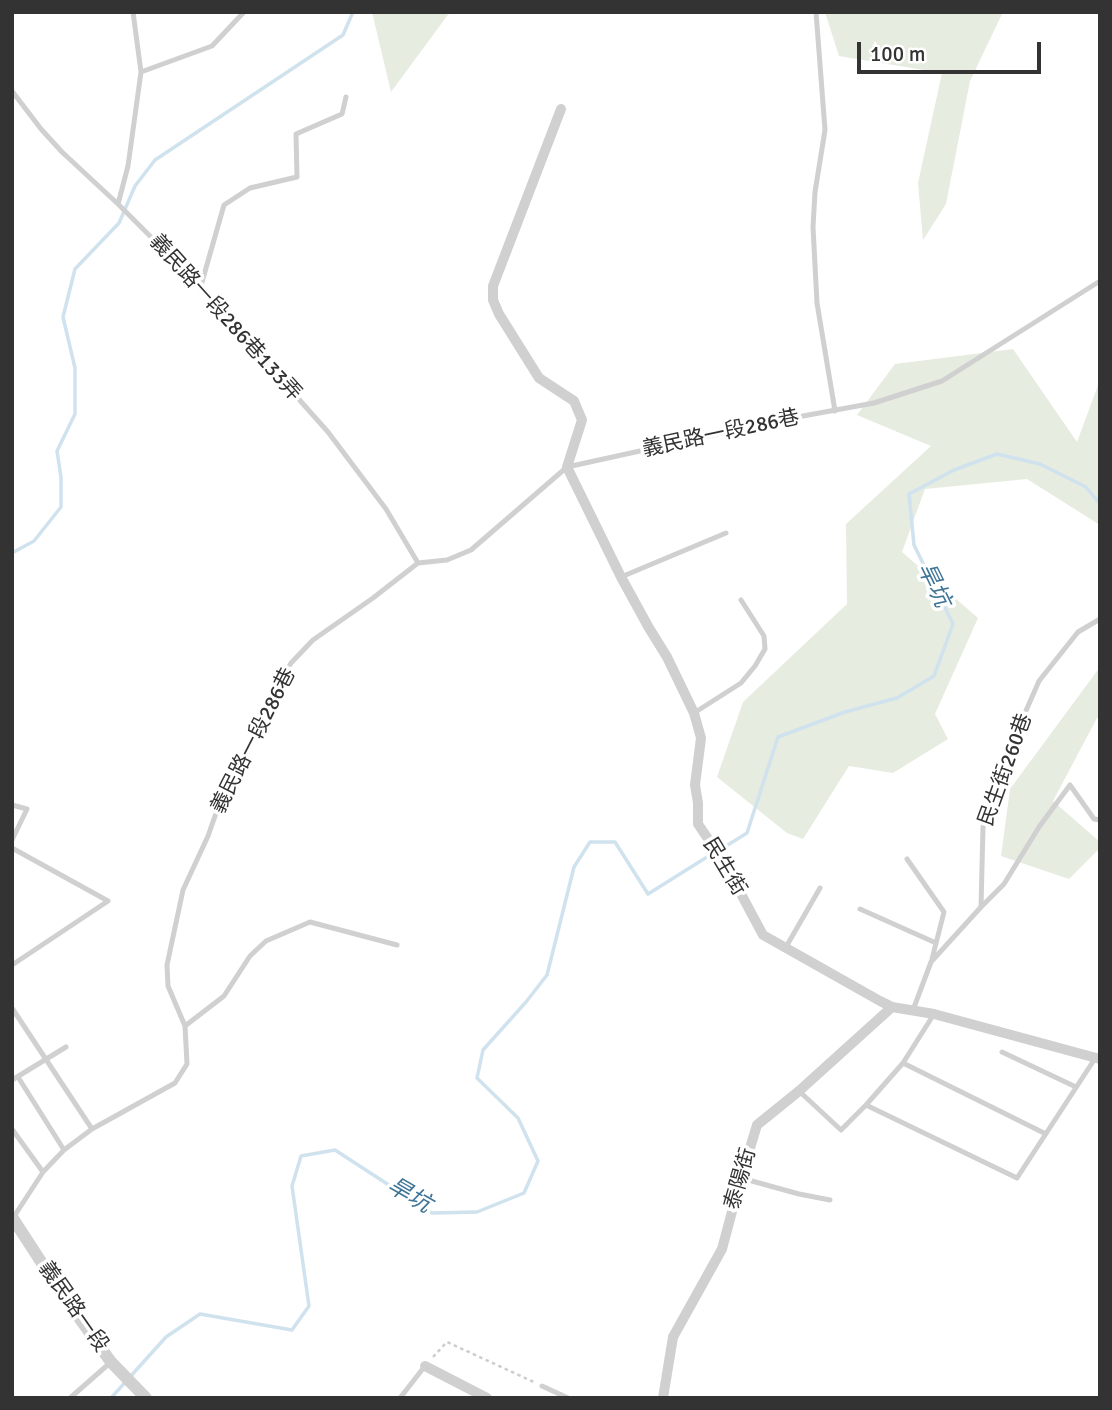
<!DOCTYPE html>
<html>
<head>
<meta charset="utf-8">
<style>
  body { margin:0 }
  #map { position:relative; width:1112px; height:1410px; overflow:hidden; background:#fff; font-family:Signika,sans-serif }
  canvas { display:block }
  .frame { position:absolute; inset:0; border:14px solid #333; pointer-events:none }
  .scale { position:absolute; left:857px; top:42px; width:184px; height:32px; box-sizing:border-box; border:4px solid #333; border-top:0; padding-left:9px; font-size:21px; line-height:24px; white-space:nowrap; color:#333; -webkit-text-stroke:5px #fff; paint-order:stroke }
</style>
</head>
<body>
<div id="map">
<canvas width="1112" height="1410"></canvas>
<div class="frame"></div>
<div class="scale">100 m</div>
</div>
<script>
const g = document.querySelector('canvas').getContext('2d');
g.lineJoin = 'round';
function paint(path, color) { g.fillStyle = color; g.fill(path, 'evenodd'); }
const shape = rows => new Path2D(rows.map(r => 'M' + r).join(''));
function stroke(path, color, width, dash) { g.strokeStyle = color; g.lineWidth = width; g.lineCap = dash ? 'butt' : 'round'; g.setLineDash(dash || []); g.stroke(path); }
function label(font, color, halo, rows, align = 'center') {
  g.font = font + ' Signika,"Noto Sans TC",sans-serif'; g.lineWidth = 7; g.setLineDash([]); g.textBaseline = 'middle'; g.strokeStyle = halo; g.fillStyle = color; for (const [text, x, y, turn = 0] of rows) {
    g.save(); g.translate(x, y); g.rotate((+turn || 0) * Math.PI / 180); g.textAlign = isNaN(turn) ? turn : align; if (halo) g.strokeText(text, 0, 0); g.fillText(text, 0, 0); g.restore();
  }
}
const green = shape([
  [372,12,450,12,391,92],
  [825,12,1003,12,970,81,946,204,923,240,918,183,942,73,839,56],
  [1013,349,1077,442,1100,380,1100,525,1027,479,925,489,902,552,978,618,935,714,948,739,893,773,849,766,803,839,787,833,717,777,743,702,847,604,846,524,931,446,857,415,895,364],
  [1100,667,1100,716,1097,718,1053,801,1100,842,1100,848,1069,879,1001,856,1010,789]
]);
const stream = shape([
  [12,553,34,541,61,507,61,477,57,451,75,414,75,368,63,317,75,269,119,223,135,186,155,160,343,35,353,12],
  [726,846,747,833,778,737,845,712,897,698,934,676,953,624,914,545,909,494,954,470,997,454,1040,464,1086,487,1100,504],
  [111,1398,166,1337,200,1314,292,1330,309,1306,292,1186,301,1156,335,1150,432,1213,477,1212,524,1193,538,1161,518,1118,477,1078,483,1050,526,1002,547,975,574,867,590,842,615,842,648,894,707,857]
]);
const path = shape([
  [433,1357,447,1342,536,1383]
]);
const service = shape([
  [816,12,825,130,815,192,813,227,817,303,835,411],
  [141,72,212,46,244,12],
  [12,91,41,129,62,152,118,204,184,270,328,432,386,509,418,563],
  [118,204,128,166,141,72,133,12],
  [200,289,224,205,250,188,297,177,296,134,342,114,346,97],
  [621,577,726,533],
  [694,713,741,683,755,666,765,649,764,636,741,600],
  [12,805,27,809,12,840],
  [12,848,108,901,12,965],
  [907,859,944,912,932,959],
  [981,907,1004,884,1039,827,1070,785,1094,819,1100,820],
  [860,909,936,943],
  [786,947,820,888],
  [12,1008,92,1129],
  [913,1010,931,962,981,907,983,827,995,799,1018,729,1039,681,1078,632,1100,619],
  [185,1026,224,996,250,956,266,941,310,922,397,945],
  [1002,1052,1076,1087],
  [903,1063,1046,1134],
  [18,1077,64,1150],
  [12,1080,66,1047],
  [799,1091,841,1130,866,1105,903,1063,934,1014],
  [866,1105,1017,1178,1096,1057],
  [12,1129,43,1172],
  [741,1178,799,1194,830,1200],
  [13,1218,43,1172,64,1150,92,1129,175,1083,187,1064,185,1026,168,986,167,965,183,890,208,836,221,799,242,765,272,695,291,663,313,640,373,598,418,563,447,560,471,550,567,467,781,420,874,403,942,381,1100,281],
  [542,1386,568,1398],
  [70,1398,111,1362],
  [400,1398,425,1366]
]);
const minor = shape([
  [561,109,493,286,493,300,499,314,539,378,574,401,582,420,567,467,621,577,649,628,667,657,694,713,701,738,695,785,698,803,698,824,725,864,763,935,880,1001,892,1007,934,1014,1100,1059],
  [425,1366,487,1398],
  [663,1398,673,1337,722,1249,741,1178,757,1125,799,1091,892,1007]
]);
const tertiary = shape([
  [12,1217,62,1294,111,1362,146,1398]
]);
const streetNames = [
  ["義民路一段286巷133弄",225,318,48],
  ["義民路一段286巷",721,434,-12],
  ["義民路一段286巷",254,741,-63],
  ["民生街260巷",1006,770,-70],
  ["民生街",724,867,59],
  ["泰陽街",741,1179,-74],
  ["義民路一段",73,1307,55]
];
const waterNames = [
  ["旱坑",933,585,64],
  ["旱坑",409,1196,30]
];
paint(green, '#e6ecdf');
stroke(stream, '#cfe2ee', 3.5);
stroke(path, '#cdcdcd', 2.5, [3.5, 3.5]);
stroke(service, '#d0d0d0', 5);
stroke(minor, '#d0d0d0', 10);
stroke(tertiary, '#d0d0d0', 12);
label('21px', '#333', '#fff', streetNames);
label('italic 23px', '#3f7597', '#fff', waterNames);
</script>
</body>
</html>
